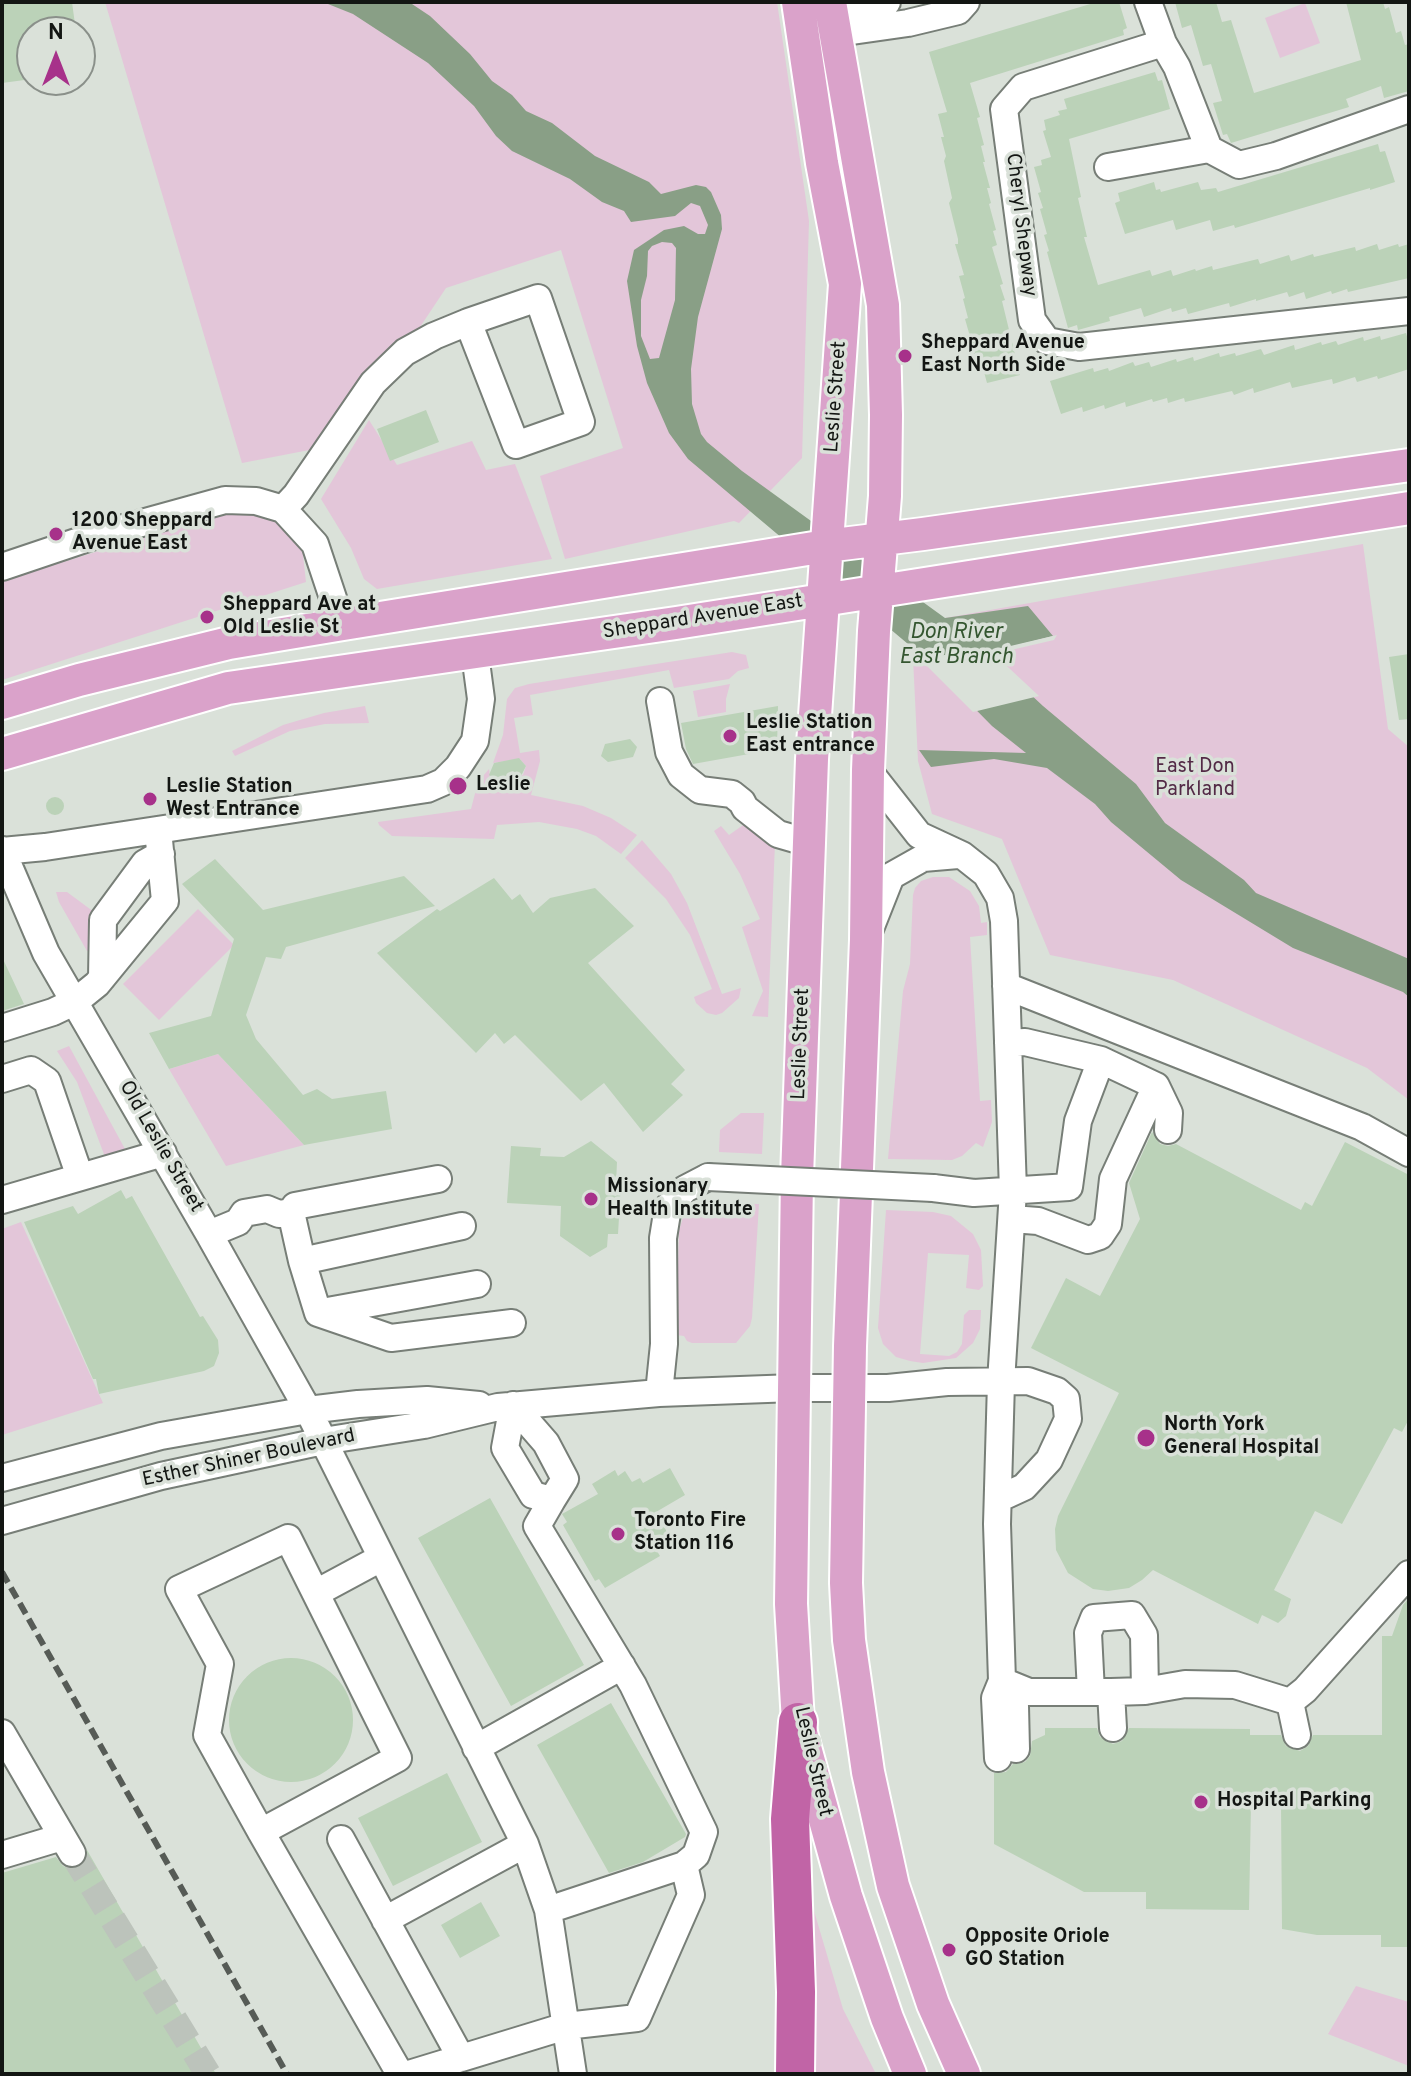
<!DOCTYPE html>
<html>
<head>
<meta charset="utf-8">
<style>
  body { margin:0 }
  #map { position:relative; width:1411px; height:2076px; overflow:hidden; background:#dae1d9; font-family:Overpass,sans-serif }
  canvas { display:block }
  .frame { position:absolute; inset:0; border:4px solid #131613; pointer-events:none }
  .north { position:absolute; left:16px; top:16px; width:80px; height:80px; box-sizing:border-box; background:#dae1d9; border:2px solid #8a908a; border-radius:50%; rotate:0deg; font-size:22px; font-weight:700; line-height:32px; text-align:center; color:#131613 }
  .north::after { content:''; display:block; margin:auto; width:28px; height:36px; background:#a7318a; clip-path:polygon(50% 0,100% 100%,50% 72%,0 100%) }
</style>
</head>
<body>
<div id="map">
<canvas width="1411" height="2076"></canvas>
<div class="frame"></div>
<div class="north">N</div>
</div>
<script>
const g = document.querySelector('canvas').getContext('2d');
g.lineJoin = 'round';
function paint(path, color) { g.fillStyle = color; g.fill(path, 'evenodd'); }
const shape = rows => new Path2D(rows.map(r => 'M' + r).join(''));
function stroke(path, color, width, dash) { g.strokeStyle = color; g.lineWidth = width; g.lineCap = dash ? 'butt' : 'round'; g.setLineDash(dash || []); g.stroke(path); }
function label(font, color, halo, rows, align = 'center') {
  g.font = font + ' Overpass,sans-serif'; g.lineWidth = 7; g.setLineDash([]); g.textBaseline = 'middle'; g.strokeStyle = halo; g.fillStyle = color; for (const [text, x, y, turn = 0] of rows) {
    g.save(); g.translate(x, y); g.rotate((+turn || 0) * Math.PI / 180); g.textAlign = isNaN(turn) ? turn : align; if (halo) g.strokeText(text, 0, 0); g.fillText(text, 0, 0); g.restore();
  }
}
const green = shape([
  [105,2,777,2,809,221,802,458,739,523,734,521,565,559,540,476,623,448,561,250,446,288,414,336,325,447,242,463],
  [1305,3,1320,43,1280,58,1265,18],
  [369,420,397,465,472,441,486,470,515,464,552,559,377,589,364,579,351,548,321,499],
  [228,511,269,515,302,547,306,582,2,680,2,581],
  [1363,544,1388,729,1409,747,1409,1100,1367,1068,1173,980,1050,955,1002,839,932,814,918,761,913,658,945,618],
  [732,652,746,655,749,668,738,671,729,679,674,688,669,670,530,695,533,715,514,718,520,753,539,750,540,761,531,795,583,806,611,818,637,835,621,854,596,836,577,829,539,822,497,825,494,839,392,836,379,825,378,822,471,809,478,782,489,769,490,776,496,781,523,775,526,766,520,759,493,763,503,735,507,699,515,688,529,684],
  [730,684,726,699,726,712,698,717,693,691],
  [365,706,369,723,325,724,290,731,235,756,232,751,283,725,324,713],
  [746,823,775,843,768,1017,752,1016,763,991,742,927,760,919,740,874,714,831,721,826,729,835],
  [642,840,671,874,687,903,722,994,741,988,739,998,722,1013,716,1015,707,1013,696,1003,694,997,712,989,690,935,666,899,625,858],
  [933,877,949,877,970,891,979,906,981,923,987,922,987,935,970,937,980,1101,991,1100,992,1122,983,1147,976,1143,962,1156,952,1160,888,1159,903,991,910,964,913,895,915,888,921,881],
  [56,892,67,892,94,912,88,929,90,950,87,951,59,902],
  [198,909,234,945,159,1020,123,984],
  [69,1046,125,1149,105,1157,77,1082,57,1051],
  [218,1054,304,1145,226,1166,169,1069],
  [741,1113,764,1113,762,1154,719,1152,720,1130],
  [708,1203,759,1204,752,1318,750,1326,736,1343,692,1343,687,1341,684,1336,676,1335,679,1231,684,1214,692,1205],
  [886,1210,933,1212,951,1216,973,1234,981,1250,983,1286,979,1290,966,1288,969,1255,928,1253,920,1354,949,1356,957,1352,962,1344,964,1315,969,1310,981,1310,980,1329,973,1343,956,1358,923,1363,910,1361,896,1357,883,1344,878,1328],
  [21,1222,103,1403,2,1435,2,1229],
  [804,1877,843,2009,876,2074,815,2074],
  [1356,1986,1409,2002,1409,2066,1328,2034]
]);
const water = shape([
  [323,2,409,2,430,16,470,54,492,81,512,95,526,111,552,123,595,156,649,182,661,194,696,185,706,187,711,192,721,215,722,229,698,317,691,369,692,404,701,434,707,442,742,471,945,618,1028,606,1053,636,986,653,1043,706,1136,784,1165,823,1244,880,1256,893,1409,959,1409,997,1403,992,1293,948,1181,880,1111,822,1095,804,1047,768,994,759,931,767,919,750,1026,753,992,726,927,660,688,459,669,433,647,383,637,346,627,281,634,250,664,230,684,226,698,234,705,234,708,225,700,206,691,203,675,216,631,222,624,211,602,202,570,179,512,151,496,136,474,106,428,63,353,14],
  [662,242,672,243,676,248,675,300,659,358,650,359,641,336,641,300,647,276,648,251,652,246]
]);
const pier = shape([
  [1057,635,1054,640,994,654,1039,696,973,712,918,657,985,652]
]);
const building = shape([
  [2,2,72,2,76,32,32,32,32,79,2,83],
  [1097,2,1119,2,1127,28,1123,30,1124,35,970,83,980,117,977,118,984,145,981,146,985,162,983,162,990,188,987,188,991,203,989,204,996,230,993,231,997,245,992,247,1003,284,1000,285,1005,300,1002,301,1020,375,987,383,981,361,974,363,969,341,971,340,965,319,968,318,963,299,965,298,959,276,964,275,955,244,958,244,958,239,949,203,952,198,944,161,946,156,941,137,944,137,938,114,947,112,929,52],
  [1175,2,1216,2,1222,22,1231,20,1254,93,1361,60,1346,2,1383,2,1385,9,1389,7,1396,33,1401,31,1405,45,1409,44,1409,91,1384,98,1381,86,1346,99,1349,107,1231,143,1227,134,1223,135,1213,103,1222,101,1211,64,1203,66,1191,25,1182,28],
  [1155,72,1158,81,1162,80,1170,109,1069,139,1081,197,1078,198,1087,237,1084,237,1098,285,1150,270,1152,276,1171,270,1173,276,1195,269,1196,271,1212,266,1213,270,1258,259,1260,264,1289,255,1291,261,1313,254,1314,257,1355,247,1356,251,1377,244,1379,250,1398,244,1399,247,1409,244,1409,278,1348,292,1347,289,1332,294,1331,291,1306,299,1304,292,1289,297,1287,292,1256,301,1256,299,1230,307,1229,303,1188,314,1186,308,1172,312,1171,308,1144,317,1141,308,1109,317,1110,321,1078,330,1077,325,1068,328,1047,252,1049,251,1044,235,1047,234,1040,209,1043,208,1038,193,1041,192,1034,167,1042,165,1041,160,1051,157,1043,131,1046,130,1044,120,1060,115,1058,111,1067,109,1064,99],
  [1378,144,1380,152,1385,151,1395,182,1370,190,1370,188,1235,228,1234,225,1213,231,1210,220,1176,230,1173,220,1125,234,1115,203,1120,201,1118,193,1154,182,1156,190,1160,189,1161,192,1198,182,1201,190,1216,188,1218,192],
  [1406,333,1409,343,1409,369,1378,379,1377,376,1357,382,1355,377,1333,384,1332,379,1292,388,1290,382,1254,393,1253,388,1234,395,1232,391,1185,402,1184,398,1168,403,1167,398,1153,402,1152,399,1126,407,1125,402,1105,409,1104,405,1083,412,1082,407,1061,414,1050,381,1093,368,1094,372,1108,368,1109,371,1133,362,1135,366,1149,362,1151,367,1176,359,1177,362,1193,357,1194,361,1219,353,1220,357,1235,353,1236,356,1261,349,1264,355,1294,345,1295,350,1321,342,1322,345,1336,341,1338,345,1363,337,1364,341,1380,336,1381,340],
  [426,410,439,442,390,461,377,429],
  [1409,654,1409,719,1399,720,1389,657],
  [778,706,777,749,693,764,686,749,681,723],
  [630,739,637,747,633,757,608,762,601,756,605,744],
  [519,758,526,766,521,776,496,781,489,775,494,763],
  '46 806a9 9 0 1 1 18 0a9 9 0 1 1-18 0Z',
  [215,859,263,910,404,876,435,906,286,947,281,959,266,957,246,1015,256,1039,303,1095,317,1089,332,1099,386,1091,392,1129,304,1145,218,1054,169,1069,149,1033,211,1016,234,939,182,884],
  [494,878,512,900,520,894,533,913,550,898,595,888,634,926,588,963,685,1070,671,1084,683,1095,643,1132,604,1083,581,1101,515,1035,504,1044,495,1033,476,1053,377,953,437,909,440,911],
  [2,957,24,1004,2,1011],
  [1152,1132,1160,1144,1168,1146,1176,1144,1301,1210,1305,1202,1312,1206,1345,1142,1409,1175,1409,1419,1402,1432,1394,1428,1342,1524,1315,1511,1274,1590,1291,1599,1286,1616,1278,1623,1262,1615,1258,1624,1153,1570,1142,1580,1129,1588,1108,1591,1093,1589,1068,1573,1056,1550,1055,1529,1058,1516,1119,1393,1031,1348,1066,1278,1100,1296,1140,1219,1129,1183],
  [591,1141,617,1162,616,1184,621,1184,618,1234,608,1234,607,1247,590,1257,560,1236,561,1206,507,1203,511,1146,541,1148,540,1156,564,1157],
  [121,1190,126,1199,132,1196,200,1317,203,1316,218,1340,219,1353,214,1366,204,1371,99,1394,96,1379,93,1379,24,1222,73,1206,78,1214],
  [670,1468,685,1495,656,1512,673,1543,657,1551,660,1556,605,1588,599,1579,595,1581,563,1525,567,1522,562,1514,598,1494,592,1484,615,1470,618,1476,625,1471,632,1482,640,1478,643,1483],
  [490,1498,584,1665,511,1706,418,1538],
  [1409,1598,1409,1947,1381,1947,1381,1935,1317,1935,1282,1929,1281,1803,1251,1803,1249,1910,1146,1909,1146,1892,1084,1892,994,1844,994,1773,1006,1772,1013,1764,1025,1762,1030,1756,1032,1741,1045,1735,1045,1728,1097,1728,1100,1737,1113,1744,1122,1741,1129,1728,1250,1729,1250,1735,1281,1735,1286,1746,1300,1751,1308,1746,1313,1735,1382,1735,1382,1636,1392,1636,1403,1605],
  '229 1720a62 62 0 1 1 124 0a62 62 0 1 1-124 0Z',
  [611,1703,686,1834,685,1837,643,1862,609,1873,537,1745],
  [447,1773,482,1842,393,1886,358,1818],
  [87,1850,216,2074,2,2074,2,1873,56,1857,63,1866,73,1869,85,1862],
  [481,1902,500,1936,460,1958,441,1925]
]);
const minorTunnel = shape([
  [72,1853,208,2074]
]);
const minor = shape([
  [887,2,849,8,834,22,852,31,908,23,958,11,966,2],
  [1148,2,1163,43,1177,67,1209,149,1239,165,1276,156,1409,109],
  [1163,43,1023,87,1004,109,1032,320,1047,341,1079,347,1409,311],
  [1108,167,1209,149],
  [283,509,296,495,373,383,405,352,434,336,468,322,538,298,581,422,516,445,468,322],
  [2,567,91,537,225,500,256,501,283,509,315,544,334,601,337,625],
  [660,701,669,752,681,775,700,790,732,794,742,802,745,808,778,834,809,843],
  [868,770,919,835,962,855,986,874,1000,898,1004,921,1013,1191,1001,1382,997,1524,1002,1681,1029,1692,1111,1692,1145,1691,1185,1684,1235,1685,1290,1702,1305,1690,1409,1574],
  [2,850,46,953,209,1234,308,1410,525,1844,548,1910,684,1865,696,1855,704,1832,633,1685,537,1526,552,1500],
  [2,851,45,847,427,789,443,782,458,767,475,741,481,699,475,654],
  [870,929,891,876,923,858,958,855],
  [102,978,103,920,145,863,161,854],
  [1006,986,1362,1127,1409,1153],
  [2,1028,53,1012,76,1001,97,984,165,901,158,830],
  [1008,1043,1025,1042,1101,1060,1156,1086,1113,1179,1108,1224,1100,1236,1088,1240,1038,1221,1012,1219],
  [2,1079,31,1070,47,1081,80,1177],
  [1156,1086,1169,1113,1168,1130],
  [933,1188,974,1193,1069,1187,1078,1121,1101,1060],
  [2,1200,163,1153],
  [291,1212,302,1261,318,1313,391,1338,512,1323],
  [209,1234,238,1222,244,1213,267,1209,279,1214,291,1212,295,1206,438,1179],
  [302,1261,462,1226],
  [322,1312,477,1284],
  [659,1393,664,1344,663,1238,668,1207,685,1189,708,1177],
  [513,1405,546,1443,565,1479,552,1500,533,1495,505,1448,513,1405],
  [2,1478,161,1436,308,1410,358,1404,427,1400,479,1405],
  [2,1521,161,1476,323,1441,424,1425,498,1407,659,1393,794,1388,888,1388,947,1382,1028,1381,1057,1391,1066,1399,1068,1419,1049,1460,1024,1487,998,1499],
  [316,1593,381,1558],
  [1002,1681,1015,1706,1016,1749],
  [1091,1692,1088,1633,1094,1618,1132,1615,1144,1635,1145,1691],
  [1111,1692,1113,1728],
  [1290,1702,1297,1735],
  [2,1733,72,1853],
  [476,1748,622,1666],
  [998,1758,995,1698,1002,1681],
  [261,1832,398,1758,288,1538,179,1589,220,1664,207,1735,261,1832,400,2074],
  [341,1839,461,2058],
  [2,1855,62,1837],
  [548,1910,573,2074],
  [385,1920,525,1844],
  [409,2074,566,2026,637,2018,691,1895,684,1865]
]);
const major = shape([
  [798,2,822,163,845,284,812,759,797,1177,791,1604,798,1722,846,1896,887,2018,910,2074],
  [830,2,883,305,886,415,885,496,874,631,868,770,866,940,850,1346,846,1583,849,1640,868,1772,893,1886,933,2004,964,2074],
  [2,703,79,680,229,643,337,625,826,546,923,534,1409,465],
  [2,754,228,688,676,623,1409,508]
]);
const highway = shape([
  [795,2074,796,1992,790,1819,798,1722]
]);
const rail = shape([
  [2,1572,287,2074]
]);
const minorBridge = shape([
  [708,1177,933,1188]
]);
const markers = [
  [905,356,8,"#a7318a"],
  [56,534,8,"#a7318a"],
  [207,617,8,"#a7318a"],
  [730,736,8,"#a7318a"],
  [458,786,10,"#a7318a"],
  [150,799,8,"#a7318a"],
  [591,1199,8,"#a7318a"],
  [1146,1438,10,"#a7318a"],
  [618,1534,8,"#a7318a"],
  [1201,1802,8,"#a7318a"],
  [949,1950,8,"#a7318a"]
];
const streetNames = [
  ["Cheryl Shepway",1020,225,83],
  ["Leslie Street",837,397,-86],
  ["Sheppard Avenue East",703,618,-9],
  ["Leslie Street",802,1044,-88],
  ["Old Leslie Street",160,1147,60],
  ["Esther Shiner Boulevard",249,1459,-12],
  ["Leslie Street",812,1762,77]
];
const poiNames = [
  ["Sheppard Avenue",921,344],
  ["East North Side",921,367],
  ["1200 Sheppard",72,522],
  ["Avenue East",72,545],
  ["Sheppard Ave at",223,606],
  ["Old Leslie St",223,629],
  ["Leslie Station",746,724],
  ["East entrance",746,747],
  ["Leslie",476,786],
  ["Leslie Station",166,788],
  ["West Entrance",166,811],
  ["Missionary",607,1188],
  ["Health Institute",607,1211],
  ["North York",1164,1426],
  ["General Hospital",1164,1449],
  ["Toronto Fire",634,1522],
  ["Station 116",634,1545],
  ["Hospital Parking",1217,1802],
  ["Opposite Oriole",965,1938],
  ["GO Station",965,1961]
];
const parkNames = [
  ["East Don",1195,768],
  ["Parkland",1195,791]
];
const waterNames = [
  ["Don River",956,634],
  ["East Branch",956,659]
];
paint(green, '#e3c6d9');
paint(water, '#899f86');
paint(pier, '#dae1d9');
paint(building, '#bbd2b8');
stroke(minorTunnel, '#bcc3bb', 26, [26, 13]);
stroke(minor, '#777e77', 30);
stroke(major, '#fff', 36);
stroke(highway, '#fff', 42);
stroke(minor, '#fff', 26);
stroke(major, '#daa2ca', 32);
stroke(highway, '#c164a6', 38);
stroke(rail, '#565b56', 6, [12, 6]);
stroke(minorBridge, '#777e77', 30, []);
stroke(minorBridge, '#fff', 26);
for (const [x, y, r, color] of markers) { const dot = new Path2D(); dot.arc(x, y, r, 0, 2 * Math.PI); g.fillStyle = color; g.fill(dot); stroke(dot, '#dae1d9', 3); }
label('20px', '#131613', '#dae1d9', streetNames);
label('bold 20px', '#131613', '#dae1d9', poiNames, 'left');
label('20px', '#532a46', '#dae1d9', parkNames);
label('italic 22px', '#345630', '#dae1d9', waterNames);
</script>
</body>
</html>
